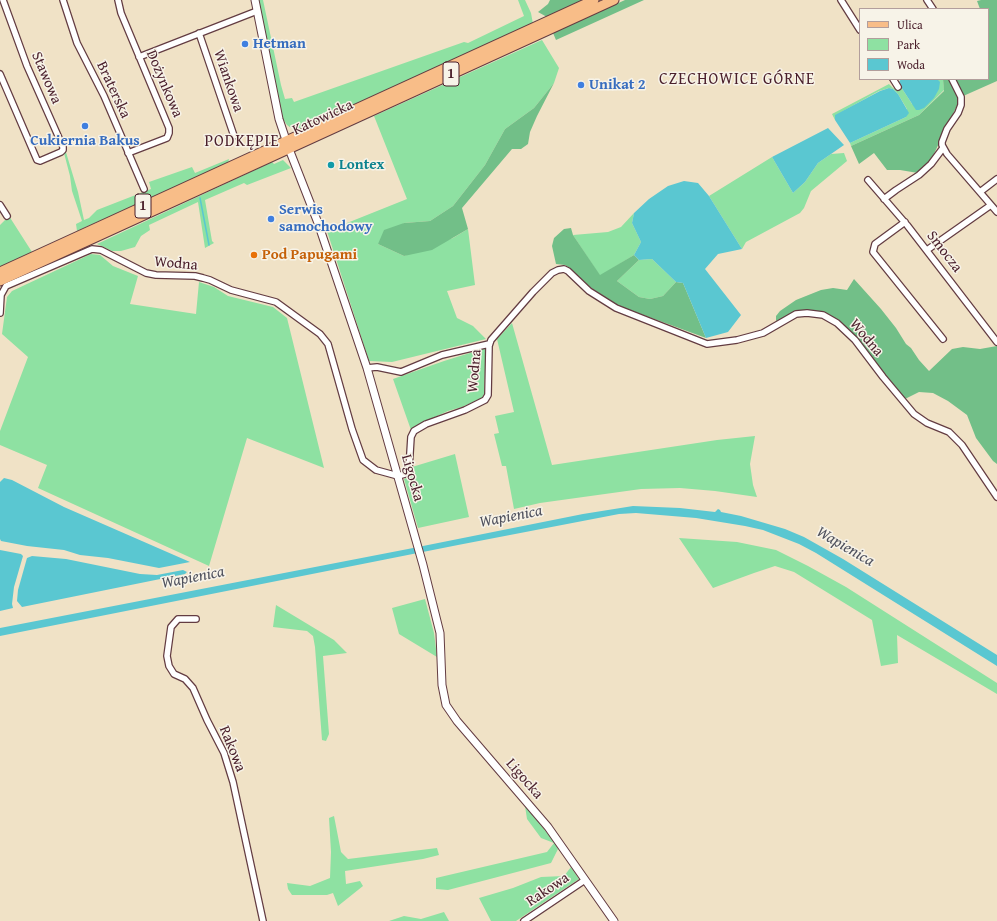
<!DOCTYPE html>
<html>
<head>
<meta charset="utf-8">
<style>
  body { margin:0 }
  #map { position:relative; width:997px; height:921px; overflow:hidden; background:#f0e2c6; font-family:"Gentium Book Plus",serif }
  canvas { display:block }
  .legend { position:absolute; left:859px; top:8px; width:130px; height:72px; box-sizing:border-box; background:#f7f3e8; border:1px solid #b29e9c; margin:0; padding:5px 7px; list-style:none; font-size:12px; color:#4a1f2b }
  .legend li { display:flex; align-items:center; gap:8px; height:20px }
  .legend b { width:20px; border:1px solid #b29e9c }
</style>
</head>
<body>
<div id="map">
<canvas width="997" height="921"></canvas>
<ul class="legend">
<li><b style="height:5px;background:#f8bd88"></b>Ulica</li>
<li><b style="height:11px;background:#8ee1a2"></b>Park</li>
<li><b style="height:11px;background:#5ac7d1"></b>Woda</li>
</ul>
</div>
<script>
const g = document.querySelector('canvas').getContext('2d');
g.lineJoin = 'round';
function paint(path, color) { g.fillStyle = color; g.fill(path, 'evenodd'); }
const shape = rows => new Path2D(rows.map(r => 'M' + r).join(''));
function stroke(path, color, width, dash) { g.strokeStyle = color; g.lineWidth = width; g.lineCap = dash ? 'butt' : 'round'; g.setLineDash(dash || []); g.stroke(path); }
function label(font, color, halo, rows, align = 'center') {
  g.font = font + ' "Gentium Book Plus",serif'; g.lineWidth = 3; g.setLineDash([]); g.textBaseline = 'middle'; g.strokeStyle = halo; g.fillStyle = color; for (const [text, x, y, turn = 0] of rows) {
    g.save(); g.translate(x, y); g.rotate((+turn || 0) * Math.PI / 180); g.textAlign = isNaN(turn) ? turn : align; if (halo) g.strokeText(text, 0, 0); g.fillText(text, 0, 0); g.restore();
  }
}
const green = shape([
  [258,0,263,0,281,85,285,99,292,98,294,102,464,42,468,43,524,16,518,0,525,0,531,13,533,24,306,126,297,129,291,128,287,125,281,116],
  [542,40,559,68,554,83,534,108,505,129,485,165,453,206,430,221,404,223,378,244,404,256,453,238,468,229,475,285,447,291,457,318,473,326,486,339,392,362,369,361,327,231,407,199,374,116],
  [933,79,943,79,944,90,919,115,851,146,850,143,906,117,907,109,898,94,893,89,889,88,879,91,836,115,835,120,832,114,889,84,893,88,897,90,901,87,912,104,935,81],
  [65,149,78,192,84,220,89,218,97,210,151,189,149,182,192,167,195,173,229,159,228,163,77,231,76,224,82,221,72,191,70,176,64,153],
  [844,153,847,161,811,191,804,208,800,213,746,242,742,249,709,196,772,157,793,193,805,182,818,163,831,154],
  [283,160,291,168,247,185,244,183,205,200,212,241,214,243,205,248,198,202,149,225,150,230,141,236,135,247,121,251,112,251,97,244,272,162,274,164],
  [634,213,632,223,641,242,634,255,600,276,573,235,608,232,621,227],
  [9,216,32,252,0,267,0,225],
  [91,254,100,255,113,266,138,276,130,304,196,314,199,282,214,287,228,296,273,307,287,318,324,468,247,438,209,566,38,488,47,465,0,445,0,431,28,357,2,334,7,297,12,291],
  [652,259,676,282,663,296,650,299,639,297,617,281,639,260],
  [512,323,552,465,717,440,755,436,750,464,753,485,757,497,715,491,680,488,641,489,540,503,514,509,506,466,502,466,494,434,499,433,495,416,514,412,497,339],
  [486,348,484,394,482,398,462,407,448,411,424,422,411,430,393,379,444,361],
  [455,454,469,517,418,528,404,479,410,476,412,467],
  [679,538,737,542,776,550,808,566,846,587,997,683,997,694,897,635,898,663,881,666,872,620,794,572,775,566,754,573,713,588],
  [425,599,434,633,437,657,399,634,392,608],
  [276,605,334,640,347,653,323,656,329,734,326,741,322,740,315,647,313,636,307,631,273,627],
  [525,806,540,824,555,843,558,849,551,863,448,890,436,889,436,878,547,852,554,843,541,838,527,819],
  [334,816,341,852,348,859,437,848,439,855,423,859,345,871,346,884,360,881,363,886,338,906,333,893,327,895,292,895,288,889,287,883,310,886,330,878,331,852,329,818],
  [571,867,579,879,516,921,491,921,479,898,513,888,541,877,564,876],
  [444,912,449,921,389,921,404,916,421,919]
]);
const forest = shape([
  [550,0,585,0,547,17,538,12,548,4],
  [625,0,644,0,556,40,553,33],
  [981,0,997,0,997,81,961,97,931,160,918,173,900,170,887,170,874,153,859,164,851,146,919,115,944,91,943,79,988,79,988,9,980,9,977,1],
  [554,83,537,116,530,132,528,144,521,149,512,149,462,208,468,229,432,250,404,256,378,244,384,230,404,223,430,221,453,206,485,165,505,129,534,108],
  [571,228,573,235,600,275,634,255,639,260,617,281,639,297,650,299,663,296,676,282,683,283,706,338,619,306,590,287,570,268,565,265,556,264,552,246,554,238,564,229],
  [854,279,881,309,896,328,906,344,911,348,919,360,929,371,952,349,963,347,980,349,997,346,997,464,993,461,976,438,967,415,948,401,933,393,919,392,903,400,858,339,839,320,824,312,808,310,794,313,776,321,776,316,780,311,796,300,821,290,833,288,847,290]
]);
const water = shape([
  [901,79,938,80,940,82,939,89,934,98,924,108,919,110,916,110,901,87,899,82],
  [889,88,893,89,898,94,909,113,906,117,850,143,835,120,835,115,880,91],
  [828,128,844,145,818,163,805,182,793,193,772,157],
  [684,181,698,183,709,196,742,249,718,254,705,269,741,315,728,332,706,338,683,283,676,282,652,259,639,260,634,255,641,242,632,223,634,213,649,199,668,186],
  [4,478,12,480,64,507,190,562,159,568,108,558,80,555,64,550,27,546,1,541,0,539,0,482],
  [633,506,680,508,715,512,718,509,720,510,721,512,741,516,785,529,804,537,843,559,997,655,997,666,816,553,799,544,763,530,745,526,696,518,636,513,619,514,458,545,0,636,0,628,408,549,583,514],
  [0,550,21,554,23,556,14,587,12,604,13,608,0,611],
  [32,556,66,559,140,574,157,575,183,570,187,572,185,574,22,607,17,601,18,590,27,558]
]);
const stream = shape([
  [200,198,209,245]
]);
const minor = shape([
  [63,0,77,43,104,96,144,189],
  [118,0,121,13,169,128,169,133,167,138,128,153],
  [841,0,860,30],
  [927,0,933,9],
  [199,33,234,136],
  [139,57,257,11],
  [0,74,37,160,40,161,61,152,63,150,63,147,27,66,3,0],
  [893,79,898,87],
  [952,79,961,97,961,105,958,113,947,129,942,142,942,145,947,154,997,212],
  [868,180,907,225,997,342],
  [980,192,997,179],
  [884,199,896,190,919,175,931,164,943,148],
  [0,205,7,216],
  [905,222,875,244,873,252,943,339],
  [927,250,991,205],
  [0,313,1,295,6,286,92,249,101,250,146,273,156,275,195,276,203,278,210,280,231,290,276,302,320,334,328,344,352,429,363,460,376,470,398,476,405,474,409,469,411,437,414,431,426,424,465,410,485,400,488,395,489,346,491,340,533,292,552,273,558,270,564,269,568,271,589,291,616,308,707,344,737,340,763,333,796,314,807,313,823,315,837,323,855,340,883,377,914,414,927,423,949,432,962,445,997,497],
  [367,368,377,367,401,372,442,355,489,344],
  [196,619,178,619,171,627,167,656,169,666,174,674,185,679,193,688,207,720,224,753,233,782,263,921],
  [524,921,585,880]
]);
const tertiary = shape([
  [255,0,279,119,289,149,318,223,367,368,423,565,440,633,442,685,446,705,457,721,548,827,614,921]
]);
const primary = shape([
  [0,272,594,0],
  [0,281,614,0]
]);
const markers = [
  [245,44,4,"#3f7fe0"],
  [581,85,4,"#3f7fe0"],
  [85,126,4,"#3f7fe0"],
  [331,165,4,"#0f9aa8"],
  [271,219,4,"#3f7fe0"],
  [254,255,4,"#e8710a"]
];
const shields = [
  [451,74,16],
  [143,206,16]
];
const shieldNames = [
  ["1",451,74],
  ["1",143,206]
];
const shopNames = [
  ["Hetman",253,44],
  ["Unikat 2",589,85],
  ["Cukiernia Bakus",85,141,"center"],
  ["Serwis",279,210],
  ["samochodowy",279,227]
];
const streetNames = [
  ["Stawowa",46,78,67],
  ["Wiankowa",228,81,71],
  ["Dożynkowa",164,84,67],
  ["Braterska",113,90,65],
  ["Katowicka",323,118,-25],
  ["Smocza",944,252,52],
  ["Wodna",176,264,5],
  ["Wodna",866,338,50],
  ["Wodna",475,371,-85],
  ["Ligocka",412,478,74],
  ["Rakowa",232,749,68],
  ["Ligocka",524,779,49],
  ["Rakowa",548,890,-34]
];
const cultureNames = [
  ["Lontex",339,165]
];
const foodNames = [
  ["Pod Papugami",262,255]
];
const neighbourhoodNames = [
  ["CZECHOWICE GÓRNE",737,80],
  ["PODKĘPIE",242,142]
];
const waterNames = [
  ["Wapienica",511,517,-11],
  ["Wapienica",845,547,30],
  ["Wapienica",193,578,-11]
];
paint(green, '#8ee1a2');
paint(forest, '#72bf88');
paint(water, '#5ac7d1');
stroke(stream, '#5ac7d1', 1.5);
stroke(minor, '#633c42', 8);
stroke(tertiary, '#633c42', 9);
stroke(primary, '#633c42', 11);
stroke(minor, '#fff', 5.5);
stroke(tertiary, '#fff', 7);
stroke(primary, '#f8bd88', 9);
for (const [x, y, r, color] of markers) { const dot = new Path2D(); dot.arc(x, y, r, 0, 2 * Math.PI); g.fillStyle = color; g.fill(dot); stroke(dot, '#f7f3e8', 1.5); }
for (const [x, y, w] of shields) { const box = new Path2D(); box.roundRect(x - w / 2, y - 12, w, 24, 3); g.fillStyle = '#f7f3e8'; g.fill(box); stroke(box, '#4a1f2b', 1); }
label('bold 14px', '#4a1f2b', null, shieldNames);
label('bold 15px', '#366cbe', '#f7f3e8', shopNames, 'left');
label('15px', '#4a1f2b', '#f7f3e8', streetNames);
label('bold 15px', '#0d838f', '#f7f3e8', cultureNames, 'left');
label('bold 15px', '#c56008', '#f7f3e8', foodNames, 'left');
g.letterSpacing = '1px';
label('16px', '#4a1f2b', '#f7f3e8', neighbourhoodNames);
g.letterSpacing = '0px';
label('italic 16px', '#4f515d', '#f7f3e8', waterNames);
</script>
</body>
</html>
